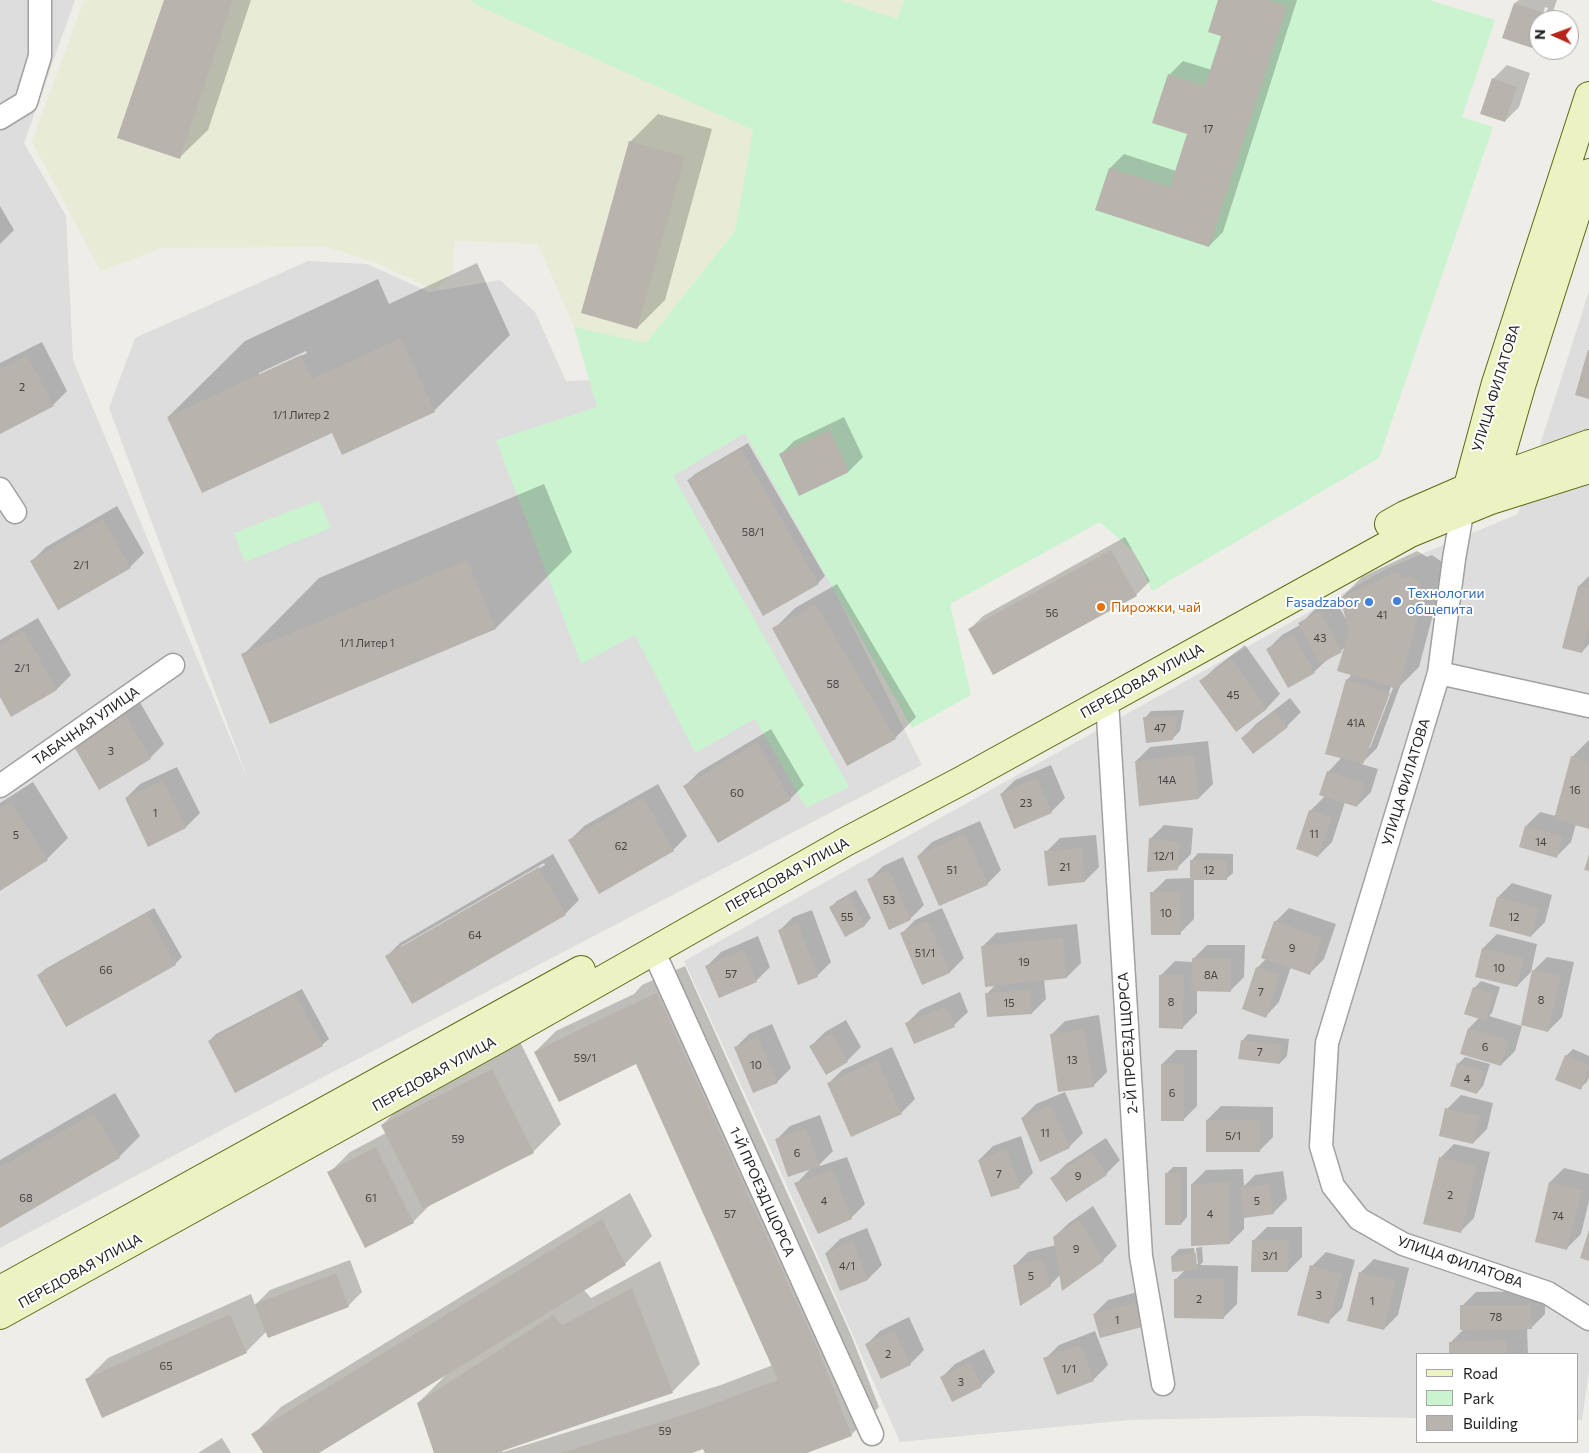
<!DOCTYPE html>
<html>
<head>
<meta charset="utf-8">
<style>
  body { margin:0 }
  #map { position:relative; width:1589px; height:1453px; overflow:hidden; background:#efede7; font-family:Commissioner,sans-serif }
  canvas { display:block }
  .legend { position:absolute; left:1416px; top:1353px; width:162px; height:90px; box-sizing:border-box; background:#fff; border:1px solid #a5a5a5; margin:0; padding:6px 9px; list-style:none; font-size:15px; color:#1f1f1f }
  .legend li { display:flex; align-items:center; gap:10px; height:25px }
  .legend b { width:25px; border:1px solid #a5a5a5 }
  .north { position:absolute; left:1529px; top:10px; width:50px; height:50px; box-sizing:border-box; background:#fff; border:1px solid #a5a5a5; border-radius:50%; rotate:272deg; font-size:14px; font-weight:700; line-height:20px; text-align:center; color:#1f1f1f }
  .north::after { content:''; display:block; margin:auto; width:18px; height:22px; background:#b62519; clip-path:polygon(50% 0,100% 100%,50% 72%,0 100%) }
</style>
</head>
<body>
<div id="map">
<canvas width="1589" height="1453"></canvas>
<ul class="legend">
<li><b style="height:6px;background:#ecf2c2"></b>Road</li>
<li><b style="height:14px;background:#caf3d0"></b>Park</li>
<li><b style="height:14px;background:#b8b3ad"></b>Building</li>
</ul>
<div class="north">N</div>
</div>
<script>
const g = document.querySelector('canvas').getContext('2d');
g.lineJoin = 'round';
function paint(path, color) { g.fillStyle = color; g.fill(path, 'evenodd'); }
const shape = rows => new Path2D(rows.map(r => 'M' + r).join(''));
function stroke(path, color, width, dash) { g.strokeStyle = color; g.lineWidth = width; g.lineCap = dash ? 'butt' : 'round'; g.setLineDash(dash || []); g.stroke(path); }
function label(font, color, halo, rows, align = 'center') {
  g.font = font + ' Commissioner,sans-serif'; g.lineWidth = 4; g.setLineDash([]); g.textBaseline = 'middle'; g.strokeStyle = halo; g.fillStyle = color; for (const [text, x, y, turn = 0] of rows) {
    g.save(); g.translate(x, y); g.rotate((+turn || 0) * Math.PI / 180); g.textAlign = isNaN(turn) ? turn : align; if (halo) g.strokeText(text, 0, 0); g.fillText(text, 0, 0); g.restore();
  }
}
const residential = shape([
  [0,0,75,0,24,143,66,216,73,360,250,785,109,408,135,338,308,261,367,264,429,292,500,280,535,312,566,381,727,375,922,765,235,1123,0,1248],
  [1589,291,1589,1371,1582,1420,1578,1420,1578,1354,1418,1354,1418,1418,1308,1416,1129,1420,900,1442,778,1166,684,961,1388,568,1518,514]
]);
const farmland = shape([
  [84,0,473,0,472,3,753,130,735,231,646,343,574,327,538,244,455,241,452,273,435,290,376,263,327,247,162,248,101,271,32,142],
  [839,0,904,0,897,19]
]);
const park = shape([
  [473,0,839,0,897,19,904,0,1429,0,1495,20,1462,117,1493,127,1379,458,1152,591,1134,552,1100,522,950,604,971,695,912,728,745,433,673,476,849,787,806,808,755,719,695,753,635,635,581,664,496,440,597,407,574,327,646,343,735,231,753,130,472,3],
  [319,500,331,528,245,562,234,533]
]);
const shadow = shape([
  [165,0,251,0,208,130,180,157],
  [1219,0,1297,0,1223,232,1209,246,1097,210,1110,168,1124,154,1176,171,1189,133,1169,75,1183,61,1212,70,1223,35],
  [1519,0,1557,0,1550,20,1543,20,1548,8,1545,7,1541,20,1539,20,1537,31,1539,31,1539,40,1532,46,1504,37,1515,3],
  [1507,65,1530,73,1519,107,1505,121,1493,79],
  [658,114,712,129,665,300,637,328,630,142],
  [0,206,14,230,0,244],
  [477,263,510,335,434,411,333,432,168,417,245,341,378,279,389,304],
  [306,351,307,353,259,376,259,373],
  [42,342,67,391,53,405,0,432,0,363],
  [844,417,863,457,849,471,799,494,780,455,794,441],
  [748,443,825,576,818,583,688,481,695,474],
  [544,484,572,552,496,628,271,723,243,655,319,578],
  [117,506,144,553,130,567,32,561,46,547],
  [1125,537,1150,581,1136,595,969,630,983,616],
  [1417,551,1427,557,1432,555,1442,562,1440,570,1444,573,1419,667,1400,686,1377,748,1361,764,1378,769,1371,792,1357,806,1345,802,1332,842,1318,856,1310,811,1325,796,1328,772,1342,757,1347,680,1352,674,1346,647,1328,659,1314,672,1268,649,1282,635,1300,625,1314,610,1334,598,1347,621,1341,598,1362,577],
  [1391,687,1393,688,1370,748,1368,748],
  [1589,576,1589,644,1582,652,1579,586],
  [837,584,916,717,895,738,774,629,795,608],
  [38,618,71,675,57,689,0,695,0,640],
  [1245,645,1280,694,1267,708,1236,730,1201,681,1215,668],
  [1290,698,1301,712,1287,726,1243,738,1256,724],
  [138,699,164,744,150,758,73,743],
  [1184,710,1180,731,1173,738,1145,718,1151,711],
  [771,729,804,785,790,799,685,786,699,772],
  [1589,740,1589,827,1576,824,1571,842,1557,856,1521,847,1526,826,1540,812,1556,816,1572,757],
  [1208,741,1213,784,1199,798,1136,761,1150,747],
  [1051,765,1065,798,1051,812,1001,794,1015,780],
  [177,767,200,813,186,827,148,846,126,798,140,784],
  [33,782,68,838,47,859,0,890,0,803],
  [658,784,687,836,673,850,570,840,584,826],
  [980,821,1001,870,987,884,918,856,932,842],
  [1164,825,1193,828,1191,854,1177,868,1150,839],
  [1096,835,1099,867,1085,881,1046,852,1060,838],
  [1198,853,1233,854,1233,873,1226,879,1194,879,1194,919,1180,933,1152,893,1166,879,1191,878,1192,860],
  [553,854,579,900,565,914,412,1002,386,957,400,943],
  [544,863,545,865,401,949,401,946],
  [903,857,924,905,910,919,869,880,883,866],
  [1512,883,1552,895,1545,922,1531,936,1490,925,1498,897],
  [856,890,871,918,865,925,845,935,830,908,837,901],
  [154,908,182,957,175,964,38,976,45,969],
  [942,908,964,958,950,972,923,983,901,934,915,920],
  [1289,908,1336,924,1324,959,1310,973,1291,967,1279,1002,1266,1016,1257,968,1267,958,1275,922],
  [812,910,831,962,817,976,779,931,793,917],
  [1077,924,1081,963,1067,977,1044,979,1046,999,1032,1013,987,994,996,984,982,947,996,933],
  [1497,934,1537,944,1531,972,1517,986,1483,948],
  [758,936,770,967,756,981,707,966,721,952],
  [1207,945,1245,945,1244,977,1230,991,1197,990,1197,1013,1183,1027,1161,975,1175,961,1193,962,1193,959],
  [1547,957,1574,962,1562,1017,1548,1031,1533,971],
  [685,966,851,1335,879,1407,851,1435,803,1453,706,1453,704,1448,688,1453,436,1453,418,1403,447,1374,316,1453,264,1453,253,1435,281,1407,630,1193,652,1236,625,1264,583,1289,591,1298,660,1261,700,1364,672,1392,502,1450,503,1452,721,1385,773,1365,636,1062,535,1052,556,1031,634,994,642,985],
  [1481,981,1500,987,1492,1013,1489,1016,1522,1026,1515,1051,1501,1065,1469,1028,1479,1018,1474,988],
  [302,989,329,1039,322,1045,209,1041,216,1034],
  [960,992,968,1012,954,1025,906,1024,920,1010],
  [1099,1015,1107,1072,1093,1086,1051,1035,1065,1021],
  [846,1020,861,1047,847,1061,811,1046,825,1032],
  [772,1024,791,1068,777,1082,735,1048,749,1034],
  [1248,1034,1289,1039,1287,1056,1280,1063,1242,1041],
  [520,1042,561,1124,533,1152,432,1203,413,1222,329,1173,350,1152,386,1133,382,1125,410,1097],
  [892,1047,915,1099,901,1113,828,1084,842,1070],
  [1573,1049,1589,1056,1589,1077,1587,1082,1580,1088,1566,1056],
  [1176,1050,1197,1050,1197,1106,1183,1120,1162,1064],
  [1465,1057,1490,1064,1483,1086,1477,1093,1458,1064],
  [1065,1092,1083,1133,1069,1147,1022,1118,1036,1104],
  [115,1093,140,1136,119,1157,0,1227,0,1160],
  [1461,1095,1493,1103,1487,1129,1473,1143,1447,1109],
  [1221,1106,1273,1107,1273,1137,1259,1151,1207,1120],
  [820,1115,833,1151,817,1167,847,1157,865,1204,851,1218,796,1184,811,1168,776,1140,790,1126],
  [1021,1136,1033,1173,1019,1187,979,1160,993,1146],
  [1106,1138,1120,1160,1106,1174,1052,1178,1066,1164],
  [1454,1144,1490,1152,1474,1218,1460,1232,1440,1158],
  [1173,1167,1187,1167,1187,1217,1181,1224,1166,1174],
  [1564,1168,1589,1174,1589,1201,1581,1234,1567,1248,1550,1182],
  [1243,1169,1244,1186,1255,1175,1283,1171,1287,1199,1273,1213,1244,1217,1244,1229,1230,1243,1192,1184,1206,1170],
  [1093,1206,1117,1246,1103,1260,1063,1289,1061,1274,1050,1285,1014,1266,1028,1252,1056,1245,1054,1237,1069,1223],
  [1267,1227,1302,1227,1302,1257,1288,1271,1253,1241],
  [867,1228,882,1265,868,1279,841,1289,826,1253,840,1239],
  [1202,1247,1203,1262,1200,1265,1238,1266,1237,1304,1223,1318,1176,1279,1185,1270,1172,1256,1179,1249,1194,1248,1196,1264,1198,1264,1196,1248],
  [1326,1252,1355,1260,1342,1308,1328,1322,1312,1266],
  [1374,1259,1409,1268,1398,1315,1384,1329,1360,1273],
  [350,1260,362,1292,348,1306,267,1331,246,1352,87,1379,108,1358,251,1294,255,1305,270,1290],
  [1149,1289,1155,1312,1141,1326,1094,1314,1108,1300],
  [1545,1291,1545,1314,1531,1328,1527,1328,1528,1354,1450,1354,1450,1343,1464,1329,1462,1306,1476,1292],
  [909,1317,924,1350,910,1364,866,1345,880,1331],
  [1095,1331,1108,1365,1094,1379,1058,1393,1045,1359,1059,1345],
  [984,1349,995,1372,981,1386,941,1378,955,1364],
  [222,1438,231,1453,198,1453]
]);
const building = shape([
  [164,0,233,0,180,159,117,138],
  [1218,0,1268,0,1287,6,1209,247,1095,210,1109,168,1170,187,1187,134,1152,123,1168,74,1205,86,1221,36,1208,32],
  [1514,3,1544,13,1542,20,1539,20,1539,29,1532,48,1502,38],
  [1492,78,1517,87,1505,122,1480,114],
  [629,141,685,157,637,329,581,313],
  [401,338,435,412,342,455,332,433,202,493,167,417,301,355,312,379],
  [1588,350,1589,350,1589,399,1575,395],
  [27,355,54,406,0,434,0,369],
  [830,430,849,472,799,496,779,454],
  [741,449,819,584,763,616,687,480],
  [103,519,131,568,58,610,30,561],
  [1111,550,1137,596,993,675,968,629],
  [467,560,496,629,270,724,241,654],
  [1396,572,1405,578,1410,576,1421,583,1420,591,1424,594,1399,689,1337,671,1349,631,1340,598],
  [1578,586,1589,588,1589,626,1582,653,1562,648],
  [816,604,896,739,847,766,772,628],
  [1320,611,1342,652,1320,664,1298,623],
  [24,631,57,690,11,717,0,697,0,645],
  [1293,634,1315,673,1288,688,1266,649],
  [1231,658,1267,709,1236,732,1199,681],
  [1346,679,1390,693,1363,764,1325,754],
  [1275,711,1288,727,1253,754,1241,738],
  [124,712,151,759,99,790,72,743],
  [1178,716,1173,740,1146,743,1143,717],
  [757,742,791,800,718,843,683,786],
  [1194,755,1199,799,1139,806,1135,761],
  [1571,756,1589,761,1589,829,1554,819],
  [1327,771,1365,783,1357,807,1319,795],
  [1037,778,1052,813,1014,829,1000,794],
  [163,780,186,828,148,847,125,798],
  [643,797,674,851,599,894,568,840],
  [11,802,48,860,0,891,0,810],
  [1309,810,1332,818,1318,857,1296,849],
  [1525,826,1563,836,1557,858,1519,847],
  [965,834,988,885,939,906,917,856],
  [1149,838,1180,842,1178,870,1147,872],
  [1082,848,1085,882,1048,886,1044,851],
  [1589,855,1589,871,1584,870],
  [1190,860,1227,860,1227,880,1190,880],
  [539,867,566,915,412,1004,385,956],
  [889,870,911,920,889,930,867,879],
  [1150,892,1180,892,1181,935,1151,935],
  [849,896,865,926,845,937,829,907],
  [1497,897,1539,908,1531,937,1489,926],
  [147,913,176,965,66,1027,37,975],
  [928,921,950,973,922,985,900,933],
  [1274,921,1323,938,1310,975,1261,958],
  [798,923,818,977,798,985,778,930],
  [1063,938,1067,978,985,987,981,946],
  [1482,948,1524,958,1517,987,1475,977],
  [744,950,757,982,719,998,705,966],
  [1192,958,1231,959,1231,992,1191,991],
  [1256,967,1280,975,1266,1018,1242,1009],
  [1532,970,1561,976,1548,1032,1521,1025],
  [1159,975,1184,975,1183,1029,1159,1028],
  [1473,987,1494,994,1486,1021,1464,1014],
  [1030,990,1032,1014,987,1017,985,993],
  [657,993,824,1363,852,1436,807,1453,705,1453,703,1449,692,1453,561,1453,692,1412,778,1380,636,1064,559,1102,534,1052,613,1013],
  [295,994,323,1046,235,1093,208,1041],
  [946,1006,955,1027,914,1044,905,1023],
  [1468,1028,1509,1040,1501,1066,1460,1054],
  [1085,1029,1094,1087,1058,1092,1050,1034],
  [832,1033,848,1062,826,1075,809,1046],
  [758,1037,778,1083,753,1093,734,1047],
  [1241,1040,1282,1045,1280,1064,1238,1059],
  [1565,1055,1589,1065,1589,1069,1581,1090,1555,1080],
  [877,1060,902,1114,851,1137,827,1083],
  [1457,1063,1484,1071,1477,1094,1450,1086],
  [1161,1064,1184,1064,1184,1121,1161,1121],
  [492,1069,534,1153,423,1209,381,1125],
  [1051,1105,1070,1148,1040,1162,1021,1118],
  [1445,1108,1480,1116,1473,1144,1439,1136],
  [94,1113,120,1158,0,1228,0,1167],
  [1206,1120,1260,1120,1260,1152,1206,1152],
  [806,1128,820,1166,788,1177,775,1139],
  [376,1147,414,1223,365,1248,327,1172],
  [1007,1149,1020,1188,991,1197,978,1160],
  [1091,1151,1107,1175,1066,1202,1050,1178],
  [1439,1157,1477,1166,1461,1233,1423,1224],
  [833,1170,852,1219,818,1234,794,1183],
  [1165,1173,1181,1173,1181,1225,1165,1225],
  [1230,1182,1230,1244,1191,1246,1191,1184],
  [1549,1182,1582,1190,1567,1250,1535,1242],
  [1269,1184,1274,1214,1244,1218,1240,1188],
  [602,1219,626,1265,319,1453,263,1453,251,1434],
  [1079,1219,1104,1261,1062,1291,1053,1237],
  [1589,1230,1589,1261,1580,1258],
  [1252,1240,1289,1240,1288,1272,1251,1272],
  [853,1241,868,1280,840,1291,825,1253],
  [1196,1253,1197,1270,1172,1272,1171,1256],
  [1042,1259,1051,1286,1020,1306,1013,1265],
  [1310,1265,1342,1274,1329,1324,1297,1315],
  [1359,1272,1396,1281,1384,1330,1347,1321],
  [336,1273,349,1307,268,1338,255,1304],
  [1174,1279,1224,1279,1224,1319,1174,1318],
  [632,1288,673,1393,496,1453,434,1453,417,1403,553,1315,562,1325],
  [1135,1302,1142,1327,1100,1338,1093,1314],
  [1460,1305,1531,1305,1532,1329,1460,1330],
  [230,1314,247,1353,102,1418,85,1379],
  [894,1330,911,1365,881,1379,865,1344],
  [1506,1340,1507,1354,1449,1354,1449,1342],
  [1081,1345,1094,1381,1057,1395,1043,1358],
  [970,1362,982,1387,952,1402,940,1377]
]);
const street = shape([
  [0,118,26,102,40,56,40,0],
  [0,489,15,512],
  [1462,513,1454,559,1439,673,1327,1043,1321,1146,1333,1186,1359,1219,1403,1244,1548,1293,1589,1319],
  [1439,673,1589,706],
  [1107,700,1141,1256,1163,1384],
  [0,786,173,665],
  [653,950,872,1434]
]);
const secondary = shape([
  [1491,490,1521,386,1589,173],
  [1464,501,1496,383,1589,96],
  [1389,524,1405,515,1467,488,1589,444],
  [0,1290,581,970],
  [0,1315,500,1038,847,841,961,781,1410,533,1488,501,1589,469]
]);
const markers = [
  [1397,601,5,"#3f7fe0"],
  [1369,602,5,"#3f7fe0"],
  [1101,607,5,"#e8710a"]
];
const numberNames = [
  ["17",1208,129],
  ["2",22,387],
  ["1/1 Литер 2",301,415],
  ["58/1",753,532],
  ["2/1",81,565],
  ["56",1052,613],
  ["41",1382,615],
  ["43",1320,638],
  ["1/1 Литер 1",367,643],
  ["2/1",22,668],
  ["58",833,684],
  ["45",1233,695],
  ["41А",1356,723],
  ["47",1160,728],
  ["3",111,751],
  ["14А",1167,780],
  ["16",1575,790],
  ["60",737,793],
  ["23",1026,803],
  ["1",155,813],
  ["11",1314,834],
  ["5",16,835],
  ["14",1541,842],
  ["62",621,846],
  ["12/1",1164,856],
  ["21",1065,867],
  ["51",952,870],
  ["12",1209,870],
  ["53",889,900],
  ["10",1166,913],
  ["55",847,917],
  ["12",1514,917],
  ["64",475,935],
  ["9",1292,948],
  ["51/1",925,953],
  ["19",1024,962],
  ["10",1499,968],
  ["66",106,970],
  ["57",731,974],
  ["8А",1211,975],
  ["7",1261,992],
  ["8",1541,1000],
  ["8",1171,1002],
  ["15",1009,1003],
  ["6",1485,1047],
  ["7",1260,1052],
  ["59/1",585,1058],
  ["13",1072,1060],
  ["10",756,1065],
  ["4",1467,1079],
  ["6",1172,1093],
  ["11",1045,1133],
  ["5/1",1233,1136],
  ["59",458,1139],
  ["6",797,1153],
  ["7",999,1174],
  ["9",1078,1176],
  ["2",1450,1195],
  ["68",26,1198],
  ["61",371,1198],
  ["4",824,1201],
  ["5",1257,1201],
  ["57",730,1214],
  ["4",1210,1214],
  ["74",1558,1216],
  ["9",1076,1249],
  ["3/1",1270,1256],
  ["4/1",847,1266],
  ["5",1031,1276],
  ["3",1319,1295],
  ["2",1199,1299],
  ["1",1372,1301],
  ["78",1496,1317],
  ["1",1117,1320],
  ["2",888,1354],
  ["65",166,1366],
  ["1/1",1069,1369],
  ["3",961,1382],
  ["59",665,1431]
];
const streetNames = [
  ["УЛИЦА ФИЛАТОВА",1496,388,-73],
  ["ПЕРЕДОВАЯ УЛИЦА",1142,681,-29],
  ["ТАБАЧНАЯ УЛИЦА",86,726,-35],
  ["УЛИЦА ФИЛАТОВА",1406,782,-73],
  ["ПЕРЕДОВАЯ УЛИЦА",787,875,-29],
  ["2-Й ПРОЕЗД ЩОРСА",1128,1043,-94],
  ["ПЕРЕДОВАЯ УЛИЦА",434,1074,-29],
  ["1-Й ПРОЕЗД ЩОРСА",762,1192,66],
  ["УЛИЦА ФИЛАТОВА",1460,1262,19],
  ["ПЕРЕДОВАЯ УЛИЦА",80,1271,-29]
];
const shopNames = [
  ["Технологии",1407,593],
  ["общепита",1407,609],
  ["Fasadzabor",1359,602,"right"]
];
const foodNames = [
  ["Пирожки, чай",1111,607]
];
paint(residential, '#ddd');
paint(farmland, '#e8ebd5');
paint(park, '#caf3d0');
paint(shadow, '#0003');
paint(building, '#b8b3ad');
stroke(street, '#a0a0a0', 25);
stroke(secondary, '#5a6a13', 30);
stroke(street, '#fff', 22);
stroke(secondary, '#ecf2c2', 28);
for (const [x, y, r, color] of markers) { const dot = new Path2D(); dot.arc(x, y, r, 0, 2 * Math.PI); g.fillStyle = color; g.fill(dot); stroke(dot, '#fff', 2); }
label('11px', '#454442', null, numberNames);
label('14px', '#1f1f1f', '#fff', streetNames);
label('14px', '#366cbe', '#fff', shopNames, 'left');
label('14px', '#c56008', '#fff', foodNames, 'left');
</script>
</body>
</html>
